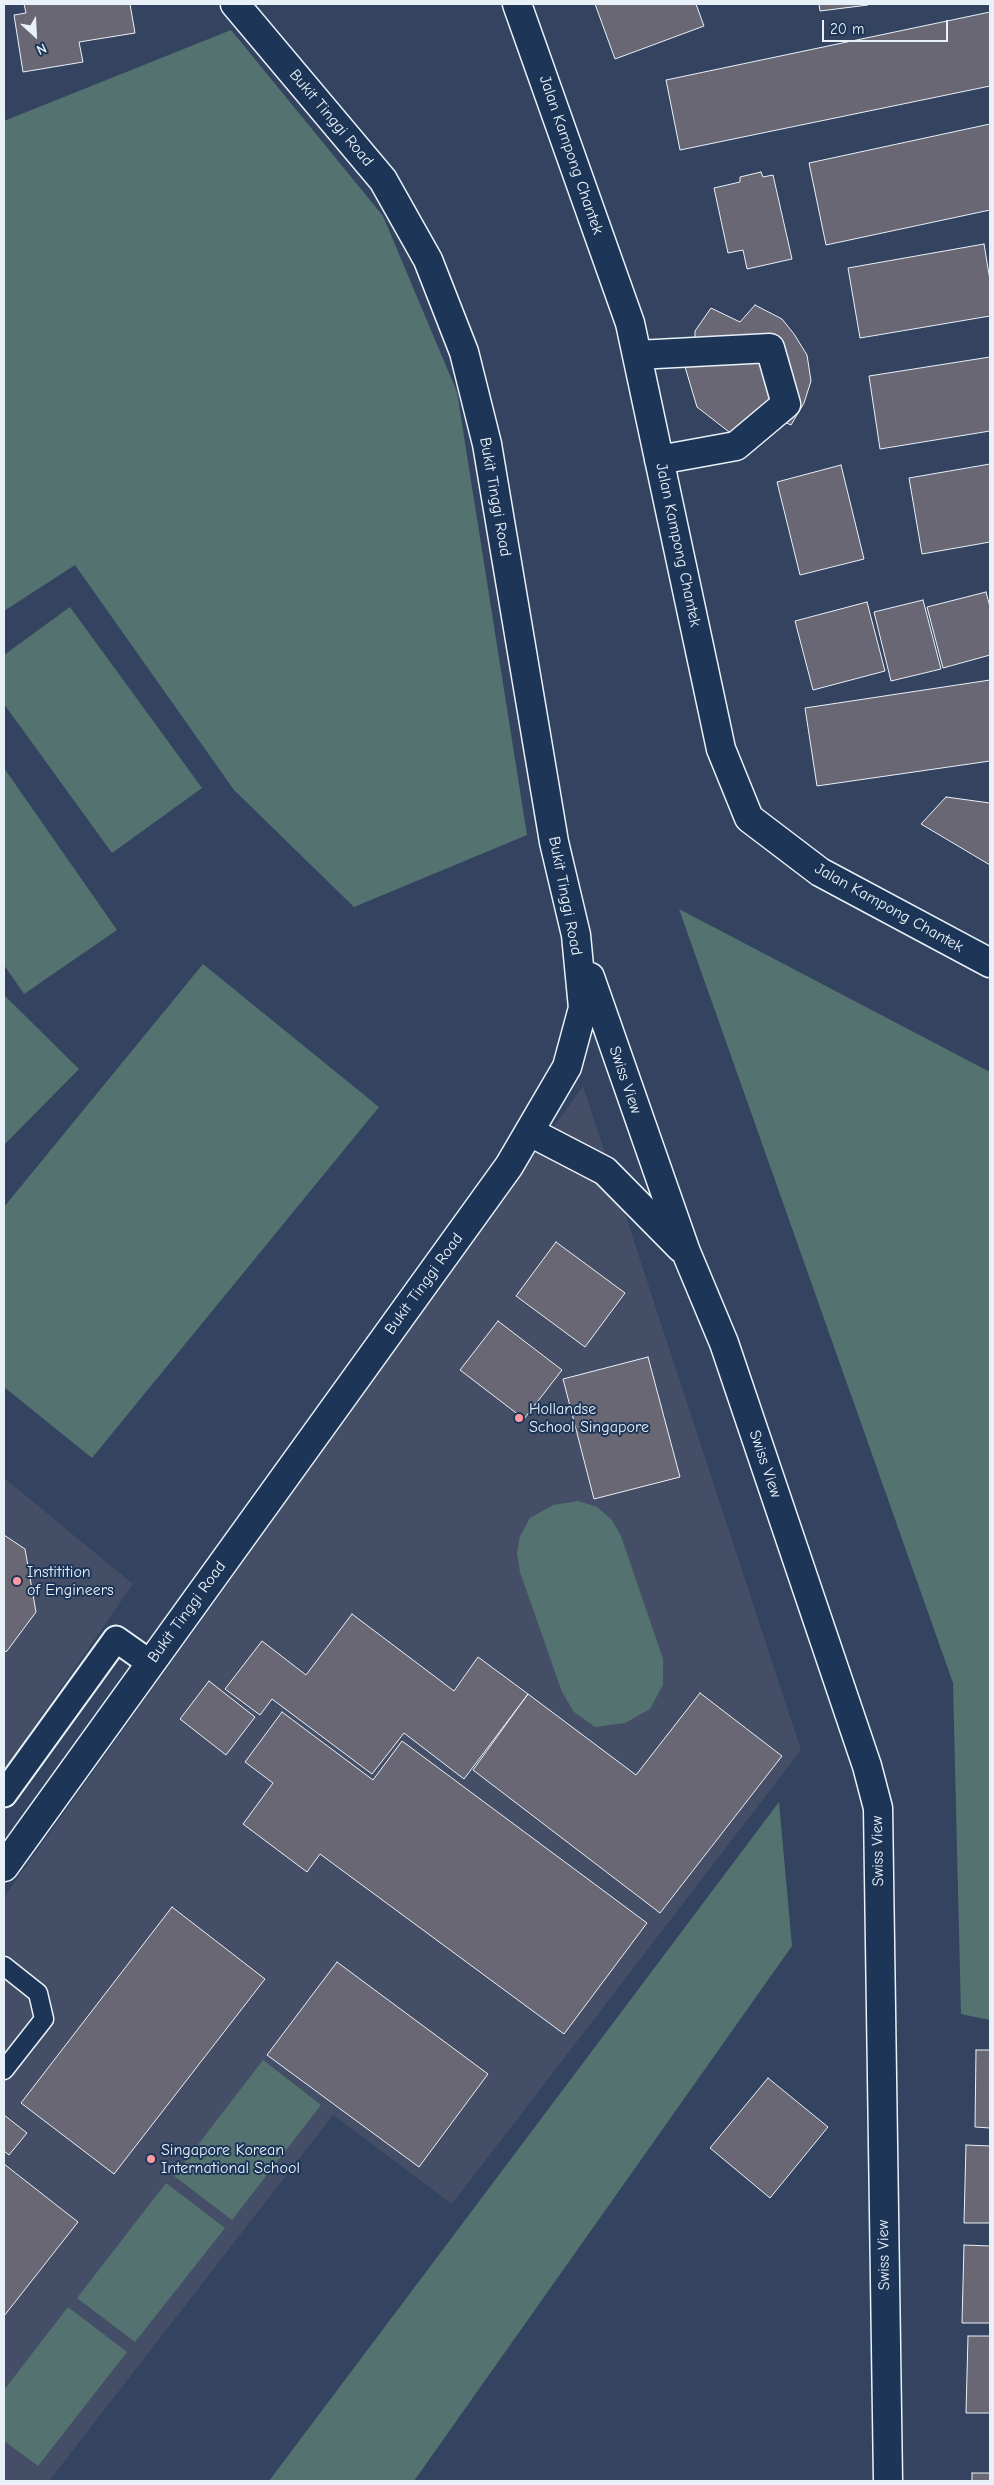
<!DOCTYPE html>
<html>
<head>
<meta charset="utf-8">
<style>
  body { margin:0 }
  #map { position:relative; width:994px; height:2485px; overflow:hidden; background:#344460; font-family:"Comic Neue",sans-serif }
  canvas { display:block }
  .frame { position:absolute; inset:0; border:5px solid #e8f1f8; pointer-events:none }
  .north { position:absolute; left:10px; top:10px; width:50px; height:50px; -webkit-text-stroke:4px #1d3557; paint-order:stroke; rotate:155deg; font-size:14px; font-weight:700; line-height:20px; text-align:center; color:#e8f1f8 }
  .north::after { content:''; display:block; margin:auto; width:18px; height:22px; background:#e8f1f8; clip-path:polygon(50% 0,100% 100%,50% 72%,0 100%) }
  .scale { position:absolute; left:822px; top:20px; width:126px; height:22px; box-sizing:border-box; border:2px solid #e8f1f8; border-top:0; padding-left:6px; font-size:15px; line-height:18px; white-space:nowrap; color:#e8f1f8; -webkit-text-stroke:4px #1d3557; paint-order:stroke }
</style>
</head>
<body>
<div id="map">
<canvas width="994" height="2485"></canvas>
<div class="frame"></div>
<div class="north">N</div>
<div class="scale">20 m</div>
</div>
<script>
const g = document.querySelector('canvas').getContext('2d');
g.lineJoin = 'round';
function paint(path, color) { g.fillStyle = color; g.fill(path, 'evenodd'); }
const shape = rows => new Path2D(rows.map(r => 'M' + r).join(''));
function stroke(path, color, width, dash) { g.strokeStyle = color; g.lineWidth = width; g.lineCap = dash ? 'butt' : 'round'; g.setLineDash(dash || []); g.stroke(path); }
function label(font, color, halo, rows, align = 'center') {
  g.font = font + ' "Comic Neue",sans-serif'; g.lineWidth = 4; g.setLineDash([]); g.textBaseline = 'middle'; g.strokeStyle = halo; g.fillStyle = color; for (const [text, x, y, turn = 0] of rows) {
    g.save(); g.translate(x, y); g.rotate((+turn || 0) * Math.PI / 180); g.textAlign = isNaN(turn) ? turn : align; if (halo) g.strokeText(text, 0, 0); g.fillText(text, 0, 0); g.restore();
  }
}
const built = shape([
  [583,1086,801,1750,452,2204,333,2115,49,2481,4,2481,4,1897],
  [4,1478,133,1584,4,1770]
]);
const green = shape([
  [231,30,383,216,457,392,527,835,354,907,234,790,75,565,4,611,4,121],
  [70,607,202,788,112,853,4,704,4,655],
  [4,768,117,930,24,994,4,965],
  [679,909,990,1072,990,2020,961,2014,953,1683],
  [203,964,379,1107,92,1458,4,1387,4,1207],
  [4,995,79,1069,4,1145],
  [578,1501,597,1507,612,1520,621,1536,663,1659,663,1685,650,1709,625,1723,595,1727,574,1712,562,1692,520,1572,517,1553,520,1536,530,1518,553,1505],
  [779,1802,792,1946,414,2481,269,2481],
  [263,2060,321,2105,232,2220,174,2176],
  [166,2183,225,2228,135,2342,77,2298],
  [68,2307,127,2352,38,2466,4,2441,4,2390]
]);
const building = shape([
  [24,4,130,4,135,33,79,42,83,62,23,72,14,15,26,13,24,4],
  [595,4,696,4,704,26,615,59,595,4],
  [819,4,868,4,868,5,820,11,819,4],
  [990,12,990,86,680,150,666,80,990,12],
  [990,124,990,210,826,245,809,163,990,124],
  [761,172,763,177,773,175,792,259,747,269,743,250,728,253,714,188,740,182,740,177,761,172],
  [984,244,990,280,990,316,860,338,848,268,984,244],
  [755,305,782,319,794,334,807,355,811,381,804,403,791,425,771,416,733,435,697,407,680,350,695,342,695,331,711,308,740,322,755,305],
  [990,357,990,431,880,449,869,376,990,357],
  [990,464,990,542,922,554,909,478,990,464],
  [841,465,864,559,800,575,777,482,841,465],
  [986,592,990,607,990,655,943,668,927,607,986,592],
  [923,600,941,669,891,681,874,612,923,600],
  [867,602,885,671,813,690,795,621,867,602],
  [990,680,990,761,817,786,805,708,990,680],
  [946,797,990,803,990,865,921,824,946,797],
  [556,1242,625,1293,585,1347,516,1296,556,1242],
  [498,1321,562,1370,524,1419,460,1370,498,1321],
  [648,1357,680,1477,594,1499,563,1379,648,1357],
  [4,1535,25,1549,36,1612,7,1651,4,1652,4,1535],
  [352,1614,454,1691,478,1657,528,1694,464,1779,404,1733,372,1774,272,1699,260,1715,225,1689,262,1641,306,1675,352,1614],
  [209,1681,255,1717,226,1755,180,1719,209,1681],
  [700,1693,782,1756,660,1913,473,1770,528,1694,636,1775,700,1693],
  [282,1712,373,1780,402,1741,647,1923,564,2034,320,1854,307,1872,243,1824,273,1783,245,1762,282,1712],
  [172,1907,265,1979,114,2174,21,2103,172,1907],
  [337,1962,488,2074,419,2167,267,2055,337,1962],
  [976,2050,990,2050,990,2128,975,2127,976,2050],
  [768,2078,828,2127,770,2198,710,2148,768,2078],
  [4,2115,27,2133,9,2155,4,2151,4,2115],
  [966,2145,990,2146,990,2223,964,2223,966,2145],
  [4,2164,78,2222,4,2316,4,2164],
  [964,2245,990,2246,990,2323,962,2323,964,2245],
  [968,2336,990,2336,990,2413,966,2413,968,2336],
  [972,2473,990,2473,990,2481,972,2481,972,2473]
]);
const service = shape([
  [4,1966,38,1993,44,2019,4,2070]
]);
const pedestrian = shape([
  [4,1794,116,1639,150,1663]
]);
const minor = shape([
  [517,4,630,323,721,749,749,818,820,872,990,963],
  [637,355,770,348,786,404,736,446,659,460],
  [590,977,686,1252,724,1343,867,1766,878,1808,888,2481],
  [530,1132,605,1171,681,1248],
  [4,1867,509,1166,567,1067,583,1008,576,935,554,842,487,444,464,352,428,260,383,180,235,4]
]);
const markers = [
  [519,1418,5,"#ff9aa2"],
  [17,1581,5,"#ff9aa2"],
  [151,2159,5,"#ff9aa2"]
];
const streetNames = [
  ["Bukit Tinggi Road",331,118,50],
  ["Jalan Kampong Chantek",571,155,71],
  ["Bukit Tinggi Road",495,497,80],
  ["Jalan Kampong Chantek",678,545,78],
  ["Bukit Tinggi Road",565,896,79],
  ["Jalan Kampong Chantek",889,908,29],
  ["Swiss View",625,1080,71],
  ["Bukit Tinggi Road",424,1284,-54],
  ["Swiss View",765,1464,71],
  ["Bukit Tinggi Road",187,1612,-54],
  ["Swiss View",878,1851,-91],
  ["Swiss View",884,2255,-91]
];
const poiNames = [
  ["Hollandse",529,1409],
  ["School Singapore",529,1427],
  ["Institition",27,1572],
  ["of Engineers",27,1590],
  ["Singapore Korean",161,2150],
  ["International School",161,2168]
];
paint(built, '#444e66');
paint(green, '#537270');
paint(building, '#6a6774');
stroke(building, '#e8f1f8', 1);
stroke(service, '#e8f1f8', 21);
stroke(pedestrian, '#e8f1f8', 29);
stroke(minor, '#e8f1f8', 31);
stroke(service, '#1d3557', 18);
stroke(pedestrian, '#1d3557', 25);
stroke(minor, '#1d3557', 28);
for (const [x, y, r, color] of markers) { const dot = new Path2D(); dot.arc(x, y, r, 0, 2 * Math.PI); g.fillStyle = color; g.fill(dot); stroke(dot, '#1d3557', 2); }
label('16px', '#e8f1f8', '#1d3557', streetNames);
label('16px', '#e8f1f8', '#1d3557', poiNames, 'left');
</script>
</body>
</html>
